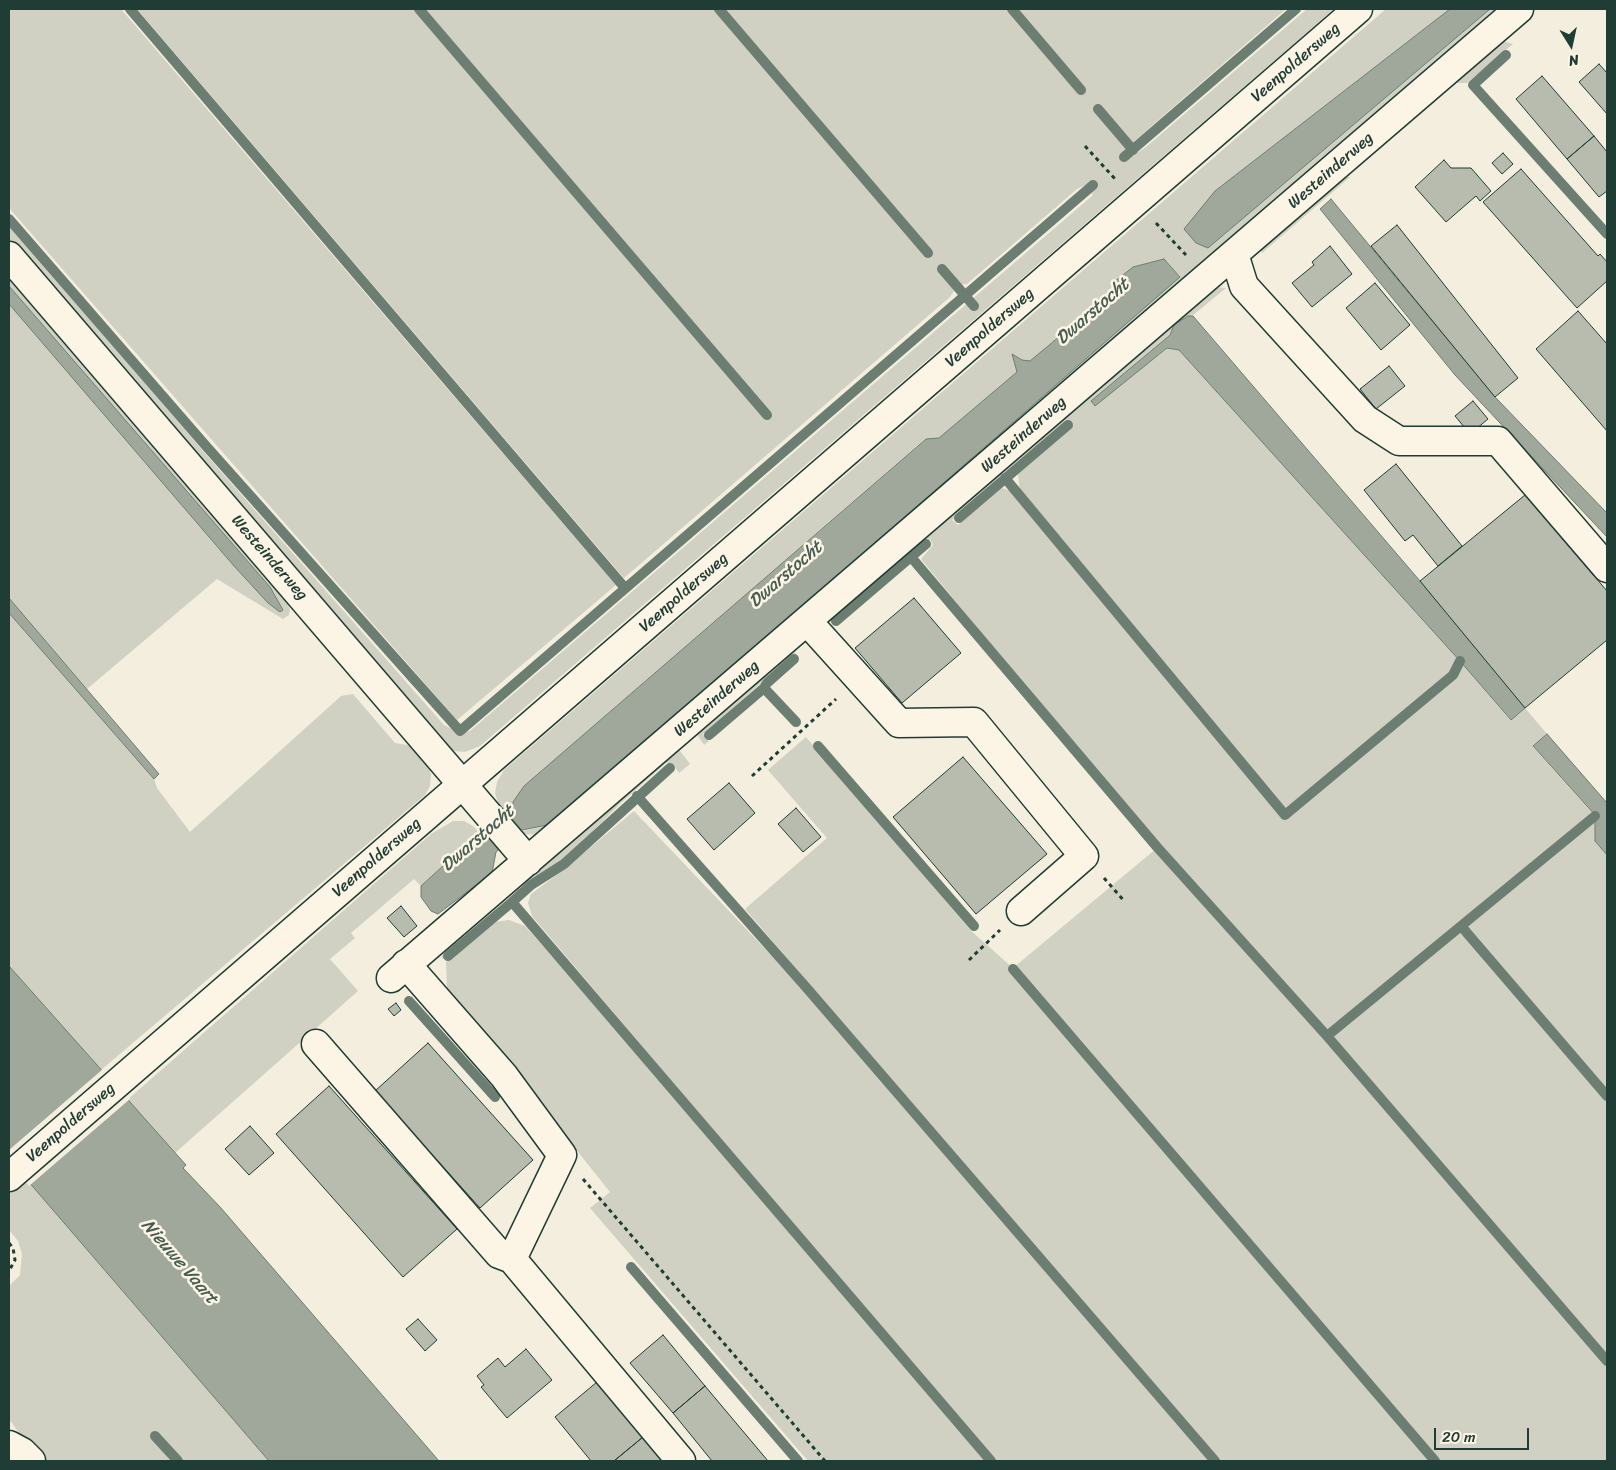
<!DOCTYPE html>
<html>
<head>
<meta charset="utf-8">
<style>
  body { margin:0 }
  #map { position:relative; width:1616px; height:1470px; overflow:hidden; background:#f3eede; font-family:Sriracha,sans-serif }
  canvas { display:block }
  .frame { position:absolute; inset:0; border:10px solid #1f3d34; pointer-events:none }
  .north { position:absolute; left:1546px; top:20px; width:50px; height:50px; -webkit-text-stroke:4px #fcf5e5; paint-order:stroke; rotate:170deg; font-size:14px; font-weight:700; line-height:20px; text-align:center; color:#1f3d34 }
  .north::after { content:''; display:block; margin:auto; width:18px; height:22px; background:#1f3d34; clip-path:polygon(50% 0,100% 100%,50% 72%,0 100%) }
  .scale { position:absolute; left:1434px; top:1428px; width:95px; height:22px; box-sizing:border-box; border:2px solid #1f3d34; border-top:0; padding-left:6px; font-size:15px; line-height:18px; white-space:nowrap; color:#1f3d34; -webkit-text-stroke:4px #fcf5e5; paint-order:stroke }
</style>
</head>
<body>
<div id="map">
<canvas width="1616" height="1470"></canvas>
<div class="frame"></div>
<div class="north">N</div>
<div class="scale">20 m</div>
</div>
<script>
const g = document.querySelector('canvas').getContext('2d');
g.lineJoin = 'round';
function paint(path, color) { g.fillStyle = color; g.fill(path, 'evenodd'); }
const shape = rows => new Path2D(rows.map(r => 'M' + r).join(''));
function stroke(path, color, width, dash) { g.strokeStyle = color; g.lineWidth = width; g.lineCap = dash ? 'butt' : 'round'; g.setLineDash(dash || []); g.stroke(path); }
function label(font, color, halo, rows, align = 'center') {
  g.font = font + ' Sriracha,sans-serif'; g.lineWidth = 5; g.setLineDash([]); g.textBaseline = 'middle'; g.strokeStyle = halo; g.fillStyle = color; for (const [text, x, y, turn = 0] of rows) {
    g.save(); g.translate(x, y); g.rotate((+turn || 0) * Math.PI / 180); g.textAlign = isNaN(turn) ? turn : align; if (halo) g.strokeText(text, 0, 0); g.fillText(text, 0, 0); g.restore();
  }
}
const green = shape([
  [9,9,121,9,616,585,457,720,9,208],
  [137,9,1286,9,1132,143,1123,152,1124,157,1128,159,1146,147,1307,9,1334,9,480,746,465,752,454,751,445,747,9,243,9,224,202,450,444,725,460,733,470,731,1092,196,1093,186,1088,184,1077,189,967,284,958,285,950,297,624,578],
  [1386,9,1450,9,1215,191,1208,247,1490,9,1507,9,540,835,523,834,519,832,552,824,1180,276,1164,259,1133,267,1113,283,1114,291,1030,361,1022,360,1013,355,1017,372,939,438,925,439,524,786,513,802,512,818,509,821,500,809,495,793,497,782,504,770],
  [1496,39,1513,44,1467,83,1456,83,1422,110],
  [1350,177,1262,253,1259,241,1333,178],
  [9,268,277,573,290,610,289,615,283,619,217,579,87,689,9,598,9,304,234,566,268,603,283,610,270,587,9,286],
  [1214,287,1226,288,1192,316,1188,316,1174,325,1170,334,1091,401,1095,405,1168,348,1179,350,1460,661,1510,720,1525,708,1547,734,1533,747,1595,816,1595,841,1607,855,1607,1461,808,1461,590,1208,610,1192,447,988,446,962,494,922,509,920,525,926,819,1255,532,916,528,903,531,894,567,867,634,811,806,992,812,987,745,909,827,838,768,770,806,737,971,931,1013,968,1157,848,921,559,933,545,930,539,837,616,833,625,824,614],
  [1069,420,1073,426,1018,474,1020,492,1252,774,1011,491,1002,488,958,525,952,520],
  [9,613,154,779,157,788,190,832,341,696,353,694,395,743,419,747,429,764,431,775,430,786,425,795,101,1070,9,966],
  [789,645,799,657,793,655,703,734,709,741,704,745,695,731],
  [667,751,680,751,690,764,679,773,673,764,666,763,621,803,562,862,530,884,443,959,441,957,528,883,523,877],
  [453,821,464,821,473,826,486,840,466,845,421,886,414,879,351,933,355,938,330,959,358,991,175,1153,127,1100,431,834],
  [9,1159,269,1461,39,1461,9,1419,9,1286,20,1275,22,1254,18,1241,9,1230]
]);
const water = shape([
  [1450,9,1490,9,1208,248,1196,243,1184,229,1215,191,1450,9],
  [1331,199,1495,397,1607,513,1607,537,1455,375,1320,209,1331,199],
  [1164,259,1180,277,552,824,522,830,496,852,492,873,438,914,431,911,421,897,421,886,466,845,486,840,512,818,513,802,524,786,926,439,939,438,1017,372,1012,354,1022,360,1030,361,1114,291,1113,283,1133,267,1164,259],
  [9,286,270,587,283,610,280,612,268,603,234,566,9,304,9,286],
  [1188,316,1193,316,1420,581,1525,708,1511,720,1460,661,1179,350,1167,348,1095,406,1091,401,1170,335,1174,325,1188,316],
  [9,598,159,774,154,779,9,613,9,598],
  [1547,734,1607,803,1607,855,1595,841,1595,815,1533,746,1547,734],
  [9,966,186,1165,183,1168,221,1208,439,1461,269,1461,9,1159,9,966]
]);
const pier = shape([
  [103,1069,130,1099,29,1186,9,1163,9,1150]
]);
const stream = shape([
  [130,9,625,588],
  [419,9,767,415],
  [719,9,928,253],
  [1012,9,1081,90],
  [1506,55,1473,85,1607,234],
  [1098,109,1133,150],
  [1124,157,1296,9],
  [9,219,206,446,460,731,1093,185],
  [942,269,974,306],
  [1005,478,1285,815,1453,675,1460,661],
  [959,518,1068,425],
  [911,557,1157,847,1327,1036,1607,1361],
  [836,621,926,544],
  [764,688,767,683,794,659],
  [709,735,764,688,796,722],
  [818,746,974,926],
  [637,796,805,986,1215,1461],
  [512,902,531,885,564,864,670,768],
  [1461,926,1607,1096],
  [448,956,512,902,991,1461],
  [1013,969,1435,1461],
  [409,1001,495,1097],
  [1327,1036,1595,816],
  [631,1267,798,1461],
  [155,1436,178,1461]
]);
const building = shape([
  [1599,64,1607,73,1607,114,1579,82,1599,64],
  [1542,76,1594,136,1567,159,1516,99,1542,76],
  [1594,136,1607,152,1607,191,1599,197,1567,159,1594,136],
  [1503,153,1513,164,1502,174,1492,163,1503,153],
  [1444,160,1451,168,1471,168,1491,191,1480,201,1476,196,1446,222,1415,187,1444,160],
  [1521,169,1598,256,1600,254,1607,262,1607,281,1577,308,1483,202,1521,169],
  [1397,225,1518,378,1495,397,1371,246,1397,225],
  [1330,246,1352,274,1312,307,1292,283,1314,265,1312,262,1330,246],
  [1375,283,1410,325,1381,350,1346,308,1375,283],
  [1578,311,1607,344,1607,431,1536,349,1578,311],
  [1389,366,1405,386,1376,409,1360,389,1389,366],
  [1473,401,1488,419,1470,434,1455,416,1473,401],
  [1396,464,1462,546,1438,566,1413,535,1405,541,1364,490,1396,464],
  [1525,495,1607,591,1607,640,1525,708,1420,581,1525,495],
  [914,598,961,653,902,703,855,648,914,598],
  [963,757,1047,854,976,914,893,817,963,757],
  [729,783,755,813,714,850,687,819,729,783],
  [796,808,821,837,803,852,778,824,796,808],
  [401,906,417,926,404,937,387,918,401,906],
  [396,1003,401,1010,394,1016,388,1009,396,1003],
  [428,1043,533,1160,480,1208,375,1091,428,1043],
  [329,1086,457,1229,403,1277,276,1134,329,1086],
  [250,1126,274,1153,249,1175,225,1149,250,1126],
  [418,1319,437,1340,425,1351,406,1329,418,1319],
  [663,1335,705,1386,673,1413,630,1363,663,1335],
  [526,1349,552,1380,507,1418,481,1387,484,1385,477,1376,498,1358,505,1367,526,1349],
  [597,1382,643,1437,614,1461,591,1461,555,1417,597,1382],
  [705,1386,768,1461,712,1461,673,1413,705,1386],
  [643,1437,662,1461,614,1461,643,1437]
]);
const path = shape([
  [1085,146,1116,180],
  [1156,223,1186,255],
  [752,776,836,699],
  [1104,878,1125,902],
  [969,960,1000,930],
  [583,1179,825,1461],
  [9,1243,13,1248,15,1260,9,1271]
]);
const minor = shape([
  [1234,254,1244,286,1365,419,1399,441,1498,441,1607,568],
  [9,256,528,861],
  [807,621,899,723,974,722,1084,856,1021,911],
  [406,964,504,1076,562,1155,512,1259,681,1461],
  [391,978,1519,9],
  [316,1044,499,1254,512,1259],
  [9,1177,1358,9],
  [9,1445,22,1452,31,1461]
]);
const streetNames = [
  ["Veenpoldersweg",1296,63,-41],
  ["Westeinderweg",1331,171,-41],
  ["Veenpoldersweg",990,328,-41],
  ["Westeinderweg",1024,435,-41],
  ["Westeinderweg",269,558,49],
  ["Veenpoldersweg",684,593,-41],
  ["Westeinderweg",717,699,-41],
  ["Veenpoldersweg",377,858,-41],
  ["Veenpoldersweg",71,1123,-41]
];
const waterNames = [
  ["Dwarstocht",1093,312,-41],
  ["Dwarstocht",786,575,-41],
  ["Dwarstocht",478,839,-41],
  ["Nieuwe Vaart",179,1262,49]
];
paint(green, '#d0d1c2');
paint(water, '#a0a89b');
stroke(water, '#6c7d72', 1);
paint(pier, '#f3eede');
stroke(stream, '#6c7d72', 10);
paint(building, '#b8bcae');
stroke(building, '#1f3d34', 1);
stroke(minor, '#1f3d34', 31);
stroke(path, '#1f3d34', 3, [4, 4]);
stroke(minor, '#fcf5e5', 28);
label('16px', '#1f3d34', '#fcf5e5', streetNames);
label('italic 18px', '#465d53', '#fcf5e5', waterNames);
</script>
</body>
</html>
